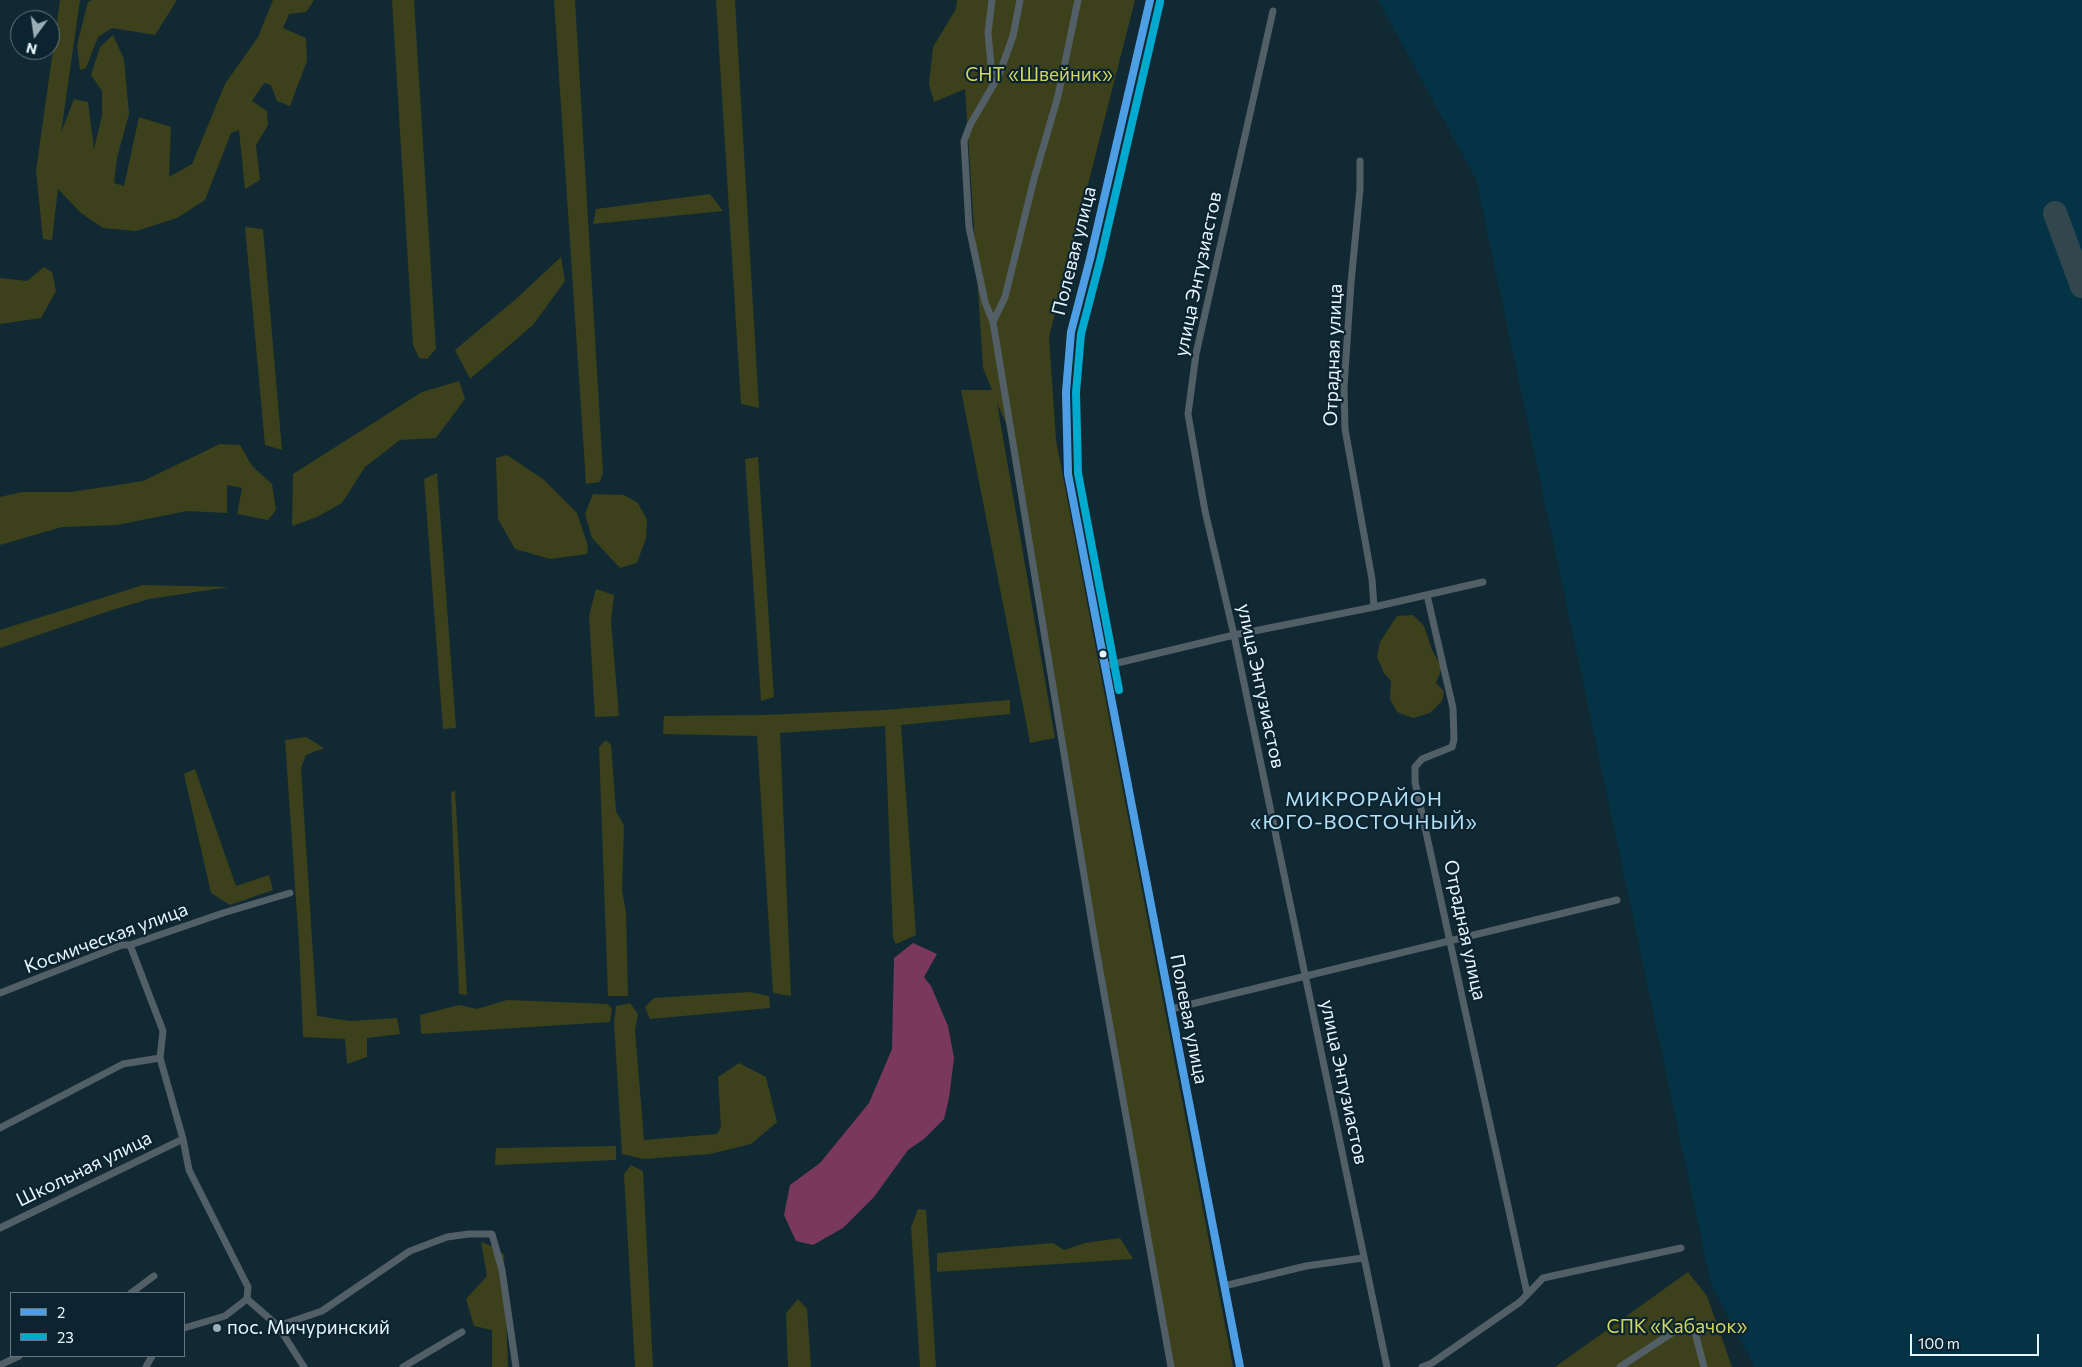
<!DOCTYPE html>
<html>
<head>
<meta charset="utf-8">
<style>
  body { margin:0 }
  #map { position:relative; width:2082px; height:1367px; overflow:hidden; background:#112932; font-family:Commissioner,sans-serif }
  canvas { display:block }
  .legend { position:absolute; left:10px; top:1292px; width:175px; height:65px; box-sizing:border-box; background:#0c242f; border:1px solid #637781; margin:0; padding:6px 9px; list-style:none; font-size:15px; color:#e6f4fc }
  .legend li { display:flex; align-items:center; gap:10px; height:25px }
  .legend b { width:25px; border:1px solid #637781 }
  .north { position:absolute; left:10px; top:10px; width:50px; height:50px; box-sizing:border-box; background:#0c242f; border:1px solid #637781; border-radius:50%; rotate:194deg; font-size:14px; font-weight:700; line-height:20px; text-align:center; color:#e6f4fc }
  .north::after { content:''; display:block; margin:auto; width:18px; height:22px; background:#9badb5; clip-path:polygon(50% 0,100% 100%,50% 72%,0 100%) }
  .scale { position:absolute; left:1910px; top:1334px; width:129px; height:22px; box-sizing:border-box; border:2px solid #e6f4fc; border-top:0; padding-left:6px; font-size:15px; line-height:18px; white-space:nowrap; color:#e6f4fc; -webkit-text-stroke:4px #0c242f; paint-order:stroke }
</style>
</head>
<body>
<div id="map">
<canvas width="2082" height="1367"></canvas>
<ul class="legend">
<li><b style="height:6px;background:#4d9ee5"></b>2</li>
<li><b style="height:6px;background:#00a9ce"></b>23</li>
</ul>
<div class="north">N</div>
<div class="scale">100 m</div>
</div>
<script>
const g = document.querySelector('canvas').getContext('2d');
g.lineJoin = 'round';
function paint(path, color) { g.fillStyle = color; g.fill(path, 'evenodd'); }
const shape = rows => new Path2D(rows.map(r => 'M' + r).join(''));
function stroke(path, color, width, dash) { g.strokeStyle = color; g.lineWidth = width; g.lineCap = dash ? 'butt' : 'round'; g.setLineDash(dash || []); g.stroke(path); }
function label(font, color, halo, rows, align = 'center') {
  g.font = font + ' Commissioner,sans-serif'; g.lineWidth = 4.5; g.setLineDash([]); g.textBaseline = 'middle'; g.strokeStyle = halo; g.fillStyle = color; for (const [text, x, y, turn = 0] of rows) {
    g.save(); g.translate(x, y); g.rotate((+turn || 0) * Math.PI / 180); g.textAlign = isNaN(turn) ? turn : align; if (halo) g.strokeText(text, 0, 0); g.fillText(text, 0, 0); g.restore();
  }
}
const built = shape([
  [1378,0,2082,0,2082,1367,1755,1367,1711,1284,1476,179]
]);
const green = shape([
  [60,0,80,0,61,133,74,99,88,102,94,149,102,116,102,91,91,75,100,47,113,35,124,59,129,114,117,158,114,183,124,186,139,117,171,127,169,177,192,164,225,84,258,37,273,0,314,0,306,12,289,14,283,28,306,38,307,61,290,106,277,101,271,85,264,83,252,101,267,111,268,125,256,145,260,180,245,189,239,130,231,133,205,200,177,218,136,231,103,228,81,213,58,189,52,240,43,239,36,171],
  [92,0,177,0,155,35,112,28,98,37,86,68,80,70,77,45,88,2],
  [392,0,414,0,436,349,427,359,419,358,413,345],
  [554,0,575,0,603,472,600,482,586,484],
  [716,0,735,0,759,408,741,404],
  [957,0,1135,0,1049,337,1056,440,1233,1367,1169,1367,1010,432,997,403,1055,738,1030,743,1024,711,961,390,992,390,983,368,965,89,934,102,929,84,933,47,956,9],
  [710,194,723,211,593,224,596,209],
  [245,227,263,229,282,450,265,445],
  [561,257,565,281,533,325,470,379,455,350,516,299],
  [44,267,52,272,56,291,41,318,0,324,0,278,27,281],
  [459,381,465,399,436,438,400,440,365,467,342,503,317,517,292,526,293,474,422,392],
  [220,444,240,445,252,466,272,484,276,510,268,520,237,514,242,488,227,485,227,513,187,511,117,525,62,527,0,545,0,497,22,492,71,492,143,481],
  [507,455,543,479,577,513,588,546,587,554,550,559,515,549,498,519,496,458],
  [758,457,774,697,761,701,745,459],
  [437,473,456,728,443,729,424,479],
  [593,494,624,495,638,503,647,520,646,538,637,563,620,568,592,538,585,514],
  [143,585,229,587,149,599,109,611,0,648,0,630],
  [596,589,614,595,611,621,619,716,595,717,589,616],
  [1413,615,1424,626,1432,650,1442,668,1436,683,1444,691,1442,701,1430,713,1413,718,1397,712,1390,699,1391,681,1384,673,1377,657,1380,642,1397,616],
  [1010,700,1010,714,901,725,916,935,896,944,893,938,885,726,780,733,791,996,773,993,757,736,663,734,664,716,763,715,883,710],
  [306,737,324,748,306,755,301,768,317,1016,351,1021,397,1018,400,1034,367,1038,367,1057,347,1064,345,1039,303,1037,299,943,285,740],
  [606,740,611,745,616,811,624,826,622,890,626,912,628,996,608,996,599,747],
  [195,769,236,886,269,875,273,890,230,905,211,893,184,774],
  [455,790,467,995,459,994,451,793],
  [750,992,769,996,770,1008,650,1019,645,1007,654,998],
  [507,1000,608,1004,612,1009,610,1022,421,1034,420,1015,459,1005,477,1009],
  [630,1003,638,1014,635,1030,644,1140,717,1134,721,1127,718,1077,739,1063,766,1077,777,1122,751,1144,710,1154,644,1159,622,1154,614,1022,616,1006],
  [616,1146,616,1160,495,1165,496,1148],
  [631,1165,643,1171,653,1367,635,1367,624,1174],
  [918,1209,926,1210,936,1367,920,1367,911,1227],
  [1120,1238,1133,1259,937,1272,937,1253,1053,1243,1064,1250,1085,1243],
  [481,1242,497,1248,504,1255,508,1367,492,1367,492,1330,474,1326,466,1299,487,1276],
  [1688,1272,1707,1296,1732,1367,1555,1367],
  [798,1299,807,1309,811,1367,788,1367,786,1313]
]);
const water = shape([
  [913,943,937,954,924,977,931,986,948,1026,954,1058,949,1098,944,1119,924,1139,908,1150,874,1197,843,1228,813,1245,796,1241,784,1215,790,1185,820,1163,869,1103,892,1049,894,958]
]);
const taxiway = shape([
  [2055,213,2082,286]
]);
const street = shape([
  [992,0,988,33,991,66,999,75],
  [1078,0,1058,96,1034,179,1005,297,993,322,1097,954,1171,1367],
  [1150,0,1090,259,1071,332,1066,392,1068,474,1240,1367],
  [1273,11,1196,354,1188,414,1205,511,1234,635,1387,1367],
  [1360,161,1360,189,1351,283,1344,387,1345,429,1372,579,1374,607],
  [993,322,985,302,969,227,964,141,970,125,999,75,1013,36,1020,0],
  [1427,595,1453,708,1454,740,1452,747,1422,759,1415,767,1415,782,1527,1293],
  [1105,666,1234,635,1374,607,1483,582],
  [130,945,163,1031,160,1058,183,1139,189,1170,248,1287,247,1299],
  [0,993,122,945,130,945,223,913,290,893],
  [1171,1009,1617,900],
  [0,1128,123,1064,160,1058],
  [0,1228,183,1139],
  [1224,1286,1306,1266,1363,1258],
  [131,1293,154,1276],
  [247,1299,278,1326,304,1367],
  [278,1326,322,1311,410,1251,447,1237,469,1234,492,1234,502,1270,516,1367],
  [184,1328,225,1316,247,1299],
  [0,1365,19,1356],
  [146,1367,152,1356],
  [403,1367,462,1332],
  [1422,1367,1432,1363,1520,1302,1543,1278,1681,1248],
  [1620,1367,1681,1327,1695,1332,1704,1367]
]);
const bus1 = shape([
  [1150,0,1090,259,1071,332,1066,392,1068,474,1240,1367]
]);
const bus2 = shape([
  [1119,690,1078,473,1076,392,1081,334,1100,261,1160,2]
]);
const markers = [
  [1103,654,4.5,"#e6f4fc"],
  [217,1328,5,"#9badb5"]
];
const parkNames = [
  ["СНТ «Швейник»",1039,75],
  ["СПК «Кабачок»",1677,1327]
];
const streetNames = [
  ["Полевая улица",1074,251,-76],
  ["улица Энтузиастов",1198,274,-78],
  ["Отрадная улица",1333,355,-88],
  ["улица Энтузиастов",1261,686,78],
  ["Отрадная улица",1465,930,78],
  ["Космическая улица",106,938,-20],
  ["Полевая улица",1189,1019,79],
  ["улица Энтузиастов",1344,1082,78],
  ["Школьная улица",84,1169,-26]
];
const poiNames = [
  ["пос. Мичуринский",227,1328]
];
const neighbourhoodNames = [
  ["МИКРОРАЙОН",1364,799],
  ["«ЮГО-ВОСТОЧНЫЙ»",1364,822]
];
paint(built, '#043346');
paint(green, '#3c411c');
paint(water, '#7a395c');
stroke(taxiway, '#32464e', 24);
stroke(street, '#525f67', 7);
stroke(bus1, '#4d9ee5', 8);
stroke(bus2, '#00a9ce', 8);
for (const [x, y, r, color] of markers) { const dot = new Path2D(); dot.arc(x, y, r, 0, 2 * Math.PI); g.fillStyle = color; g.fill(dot); stroke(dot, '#0c242f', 2); }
label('19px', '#d1d562', '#0c242f', parkNames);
label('19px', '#e6f4fc', '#0c242f', streetNames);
label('19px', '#e6f4fc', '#0c242f', poiNames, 'left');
g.letterSpacing = '1px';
label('20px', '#b4e0f7', '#0c242f', neighbourhoodNames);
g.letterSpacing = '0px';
</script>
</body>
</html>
